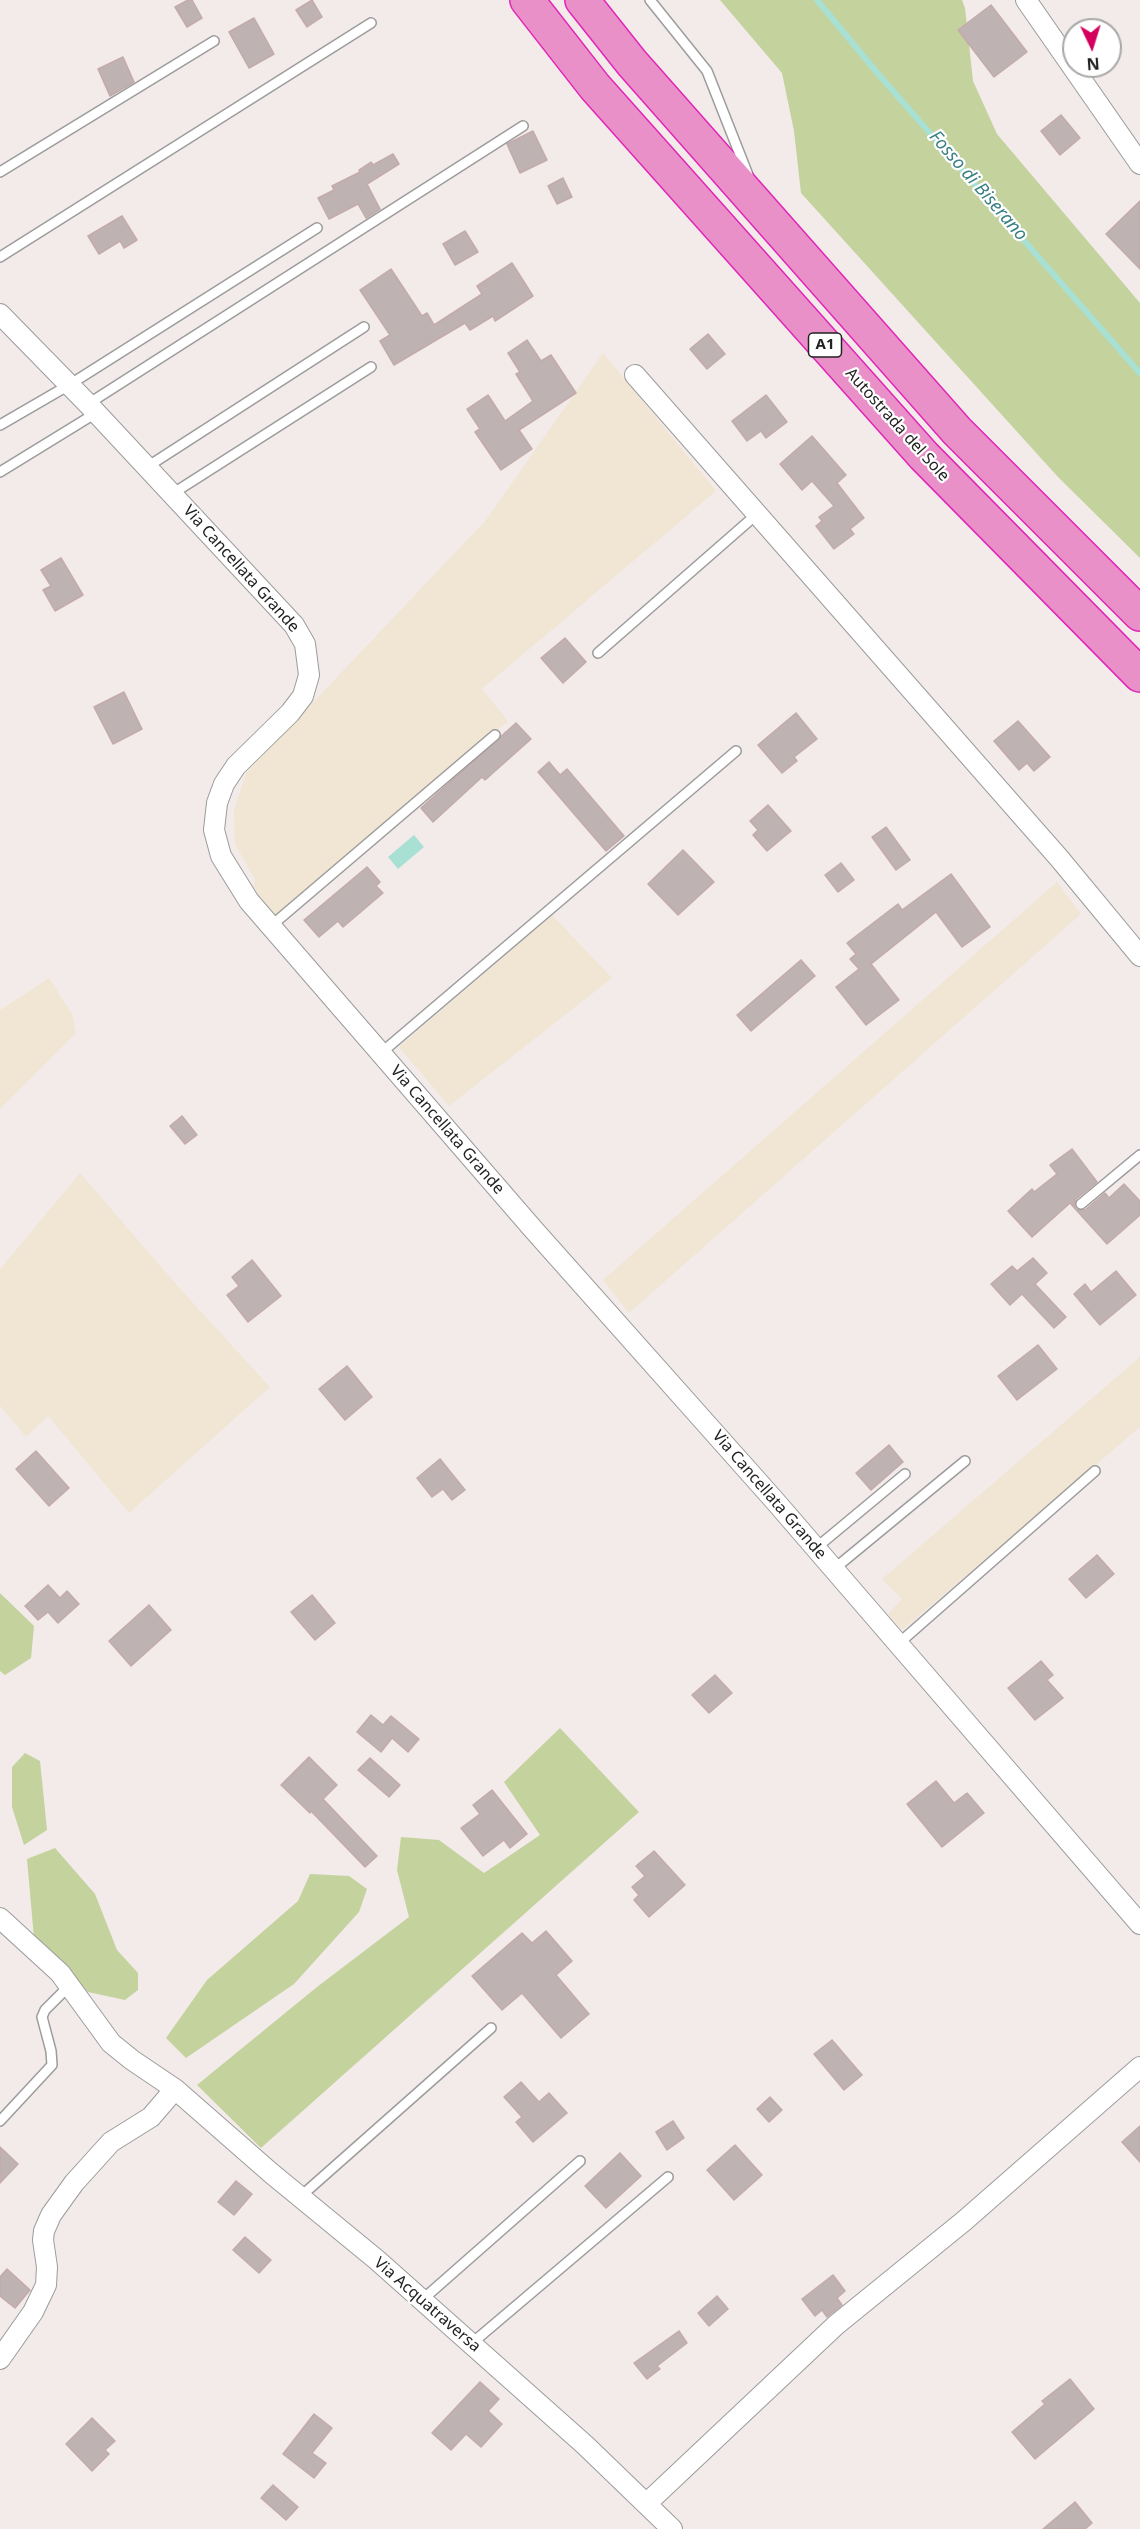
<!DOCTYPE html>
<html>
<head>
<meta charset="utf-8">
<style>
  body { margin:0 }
  #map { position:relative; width:1140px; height:2529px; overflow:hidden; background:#f2ebe9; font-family:"Noto Sans",sans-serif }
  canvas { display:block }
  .north { position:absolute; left:1062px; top:18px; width:60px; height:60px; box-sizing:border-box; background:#fff; border:2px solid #a7a7a7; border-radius:50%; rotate:176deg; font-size:16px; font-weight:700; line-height:24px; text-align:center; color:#222 }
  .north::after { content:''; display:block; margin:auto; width:21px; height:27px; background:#d4005e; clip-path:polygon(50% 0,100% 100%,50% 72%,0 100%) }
</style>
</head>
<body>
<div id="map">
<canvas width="1140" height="2529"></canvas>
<div class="north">N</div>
</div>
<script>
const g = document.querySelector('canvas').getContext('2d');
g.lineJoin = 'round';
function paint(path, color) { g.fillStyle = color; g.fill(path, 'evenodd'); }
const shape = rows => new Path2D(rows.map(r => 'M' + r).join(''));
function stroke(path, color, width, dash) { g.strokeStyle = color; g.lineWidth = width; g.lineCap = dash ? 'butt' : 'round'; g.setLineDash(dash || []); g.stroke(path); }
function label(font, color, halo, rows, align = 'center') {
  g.font = font + ' "Noto Sans",sans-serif'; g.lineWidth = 4.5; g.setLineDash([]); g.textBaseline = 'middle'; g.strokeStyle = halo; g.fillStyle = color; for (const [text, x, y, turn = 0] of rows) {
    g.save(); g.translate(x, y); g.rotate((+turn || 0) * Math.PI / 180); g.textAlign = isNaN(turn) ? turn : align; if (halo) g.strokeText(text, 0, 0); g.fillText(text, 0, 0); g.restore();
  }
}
const farmland = shape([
  [603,353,716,491,482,689,508,721,275,918,253,887,255,880,235,844,234,811,246,773,486,520],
  [1057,882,1081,914,629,1313,603,1280],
  [552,915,612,978,449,1106,399,1047],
  [49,978,72,1014,76,1033,0,1109,0,1010],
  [80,1173,183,1292,270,1387,129,1513,48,1416,26,1437,0,1406,0,1269],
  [1140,1357,1140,1427,902,1630,888,1614,902,1599,882,1579]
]);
const forest = shape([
  [720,0,962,0,965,8,973,81,997,134,1140,303,1140,558,1058,477,801,193,794,131,782,73],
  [0,1593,34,1626,31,1658,5,1675,0,1671],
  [560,1728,639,1812,261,2148,197,2085,317,1987,409,1917,397,1870,401,1837,439,1840,484,1873,540,1835,504,1782],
  [25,1753,40,1761,47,1830,24,1845,12,1807,12,1767],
  [55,1848,95,1894,117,1950,138,1973,138,1990,125,2000,88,1992,34,1938,27,1859],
  [310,1874,349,1876,367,1889,359,1912,294,1984,186,2058,166,2038,207,1980,298,1901]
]);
const water = shape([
  [414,835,424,847,398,869,388,857]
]);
const stream = shape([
  [817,0,879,75,1140,373]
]);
const building = shape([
  [188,0,192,0,202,18,187,27,175,7,188,0],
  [312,0,322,17,307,27,296,10,312,0],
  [991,5,1027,52,994,77,958,30,991,5],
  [254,18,274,54,249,68,229,32,254,18],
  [123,57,134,82,110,96,98,69,123,57],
  [1061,115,1080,138,1060,155,1041,131,1061,115],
  [533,131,547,160,520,173,507,144,533,131],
  [393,154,399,164,367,184,380,209,366,218,358,204,329,219,318,198,334,190,332,186,360,172,359,170,371,162,373,165,393,154],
  [563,178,572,197,557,204,548,186,563,178],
  [1140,201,1140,269,1106,234,1140,201],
  [122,216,137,240,124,248,120,241,99,254,88,236,122,216],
  [465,231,478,252,455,265,443,244,465,231],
  [512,263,533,296,495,321,493,316,470,330,465,323,394,365,380,341,390,335,360,290,391,269,422,316,427,313,434,325,482,294,477,286,512,263],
  [708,334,725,354,707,369,690,349,708,334],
  [527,340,541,361,551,355,576,393,519,430,532,449,501,470,475,432,480,429,467,409,488,395,505,421,533,401,516,374,520,372,508,353,527,340],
  [766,395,787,422,766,438,761,431,747,441,732,421,766,395],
  [812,436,846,475,837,483,864,518,850,529,854,534,834,549,816,526,822,521,819,517,834,506,812,481,802,490,780,464,812,436],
  [61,558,83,595,55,611,43,590,51,586,41,570,61,558],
  [565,638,586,662,563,683,541,658,565,638],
  [124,692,142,729,113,744,94,707,124,692],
  [796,713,817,739,794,757,797,761,782,773,758,745,796,713],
  [1018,721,1050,757,1034,771,1027,763,1019,770,994,741,1018,721],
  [516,723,531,739,485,780,482,777,433,822,421,808,516,723],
  [549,762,560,775,567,769,624,836,606,851,538,772,549,762],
  [768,805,791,831,767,851,753,835,758,830,750,821,768,805],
  [886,827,910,860,896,870,872,837,886,827],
  [683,850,714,882,678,915,648,884,683,850],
  [841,863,854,880,838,892,825,875,841,863],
  [367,867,380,882,376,886,383,893,343,927,338,921,319,937,304,920,367,867],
  [951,874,990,927,962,947,936,912,871,964,899,1000,866,1025,836,987,859,969,850,959,856,954,847,943,898,904,902,910,951,874],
  [801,960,815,976,751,1031,737,1015,801,960],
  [182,1116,197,1135,185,1144,170,1126,182,1116],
  [1072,1149,1097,1182,1076,1199,1074,1205,1076,1209,1085,1210,1105,1193,1109,1198,1124,1184,1140,1201,1140,1215,1107,1244,1070,1203,1032,1237,1008,1211,1032,1189,1034,1192,1057,1174,1050,1165,1072,1149],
  [1033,1258,1047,1273,1035,1284,1066,1317,1054,1328,1022,1294,1010,1305,991,1284,1012,1266,1017,1271,1033,1258],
  [252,1260,281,1296,248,1322,227,1295,239,1286,232,1277,252,1260],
  [1116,1271,1136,1295,1100,1325,1074,1294,1085,1284,1091,1292,1116,1271],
  [1038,1345,1057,1369,1017,1400,998,1376,1038,1345],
  [347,1366,372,1397,345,1420,319,1389,347,1366],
  [889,1445,903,1462,871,1490,856,1473,889,1445],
  [36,1451,69,1488,49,1506,16,1469,36,1451],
  [440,1459,465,1490,452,1500,443,1489,432,1497,417,1478,440,1459],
  [1097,1555,1114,1574,1086,1598,1069,1579,1097,1555],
  [48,1585,60,1598,67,1591,79,1604,58,1623,48,1612,38,1620,25,1606,48,1585],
  [312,1595,335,1623,315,1640,291,1612,312,1595],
  [149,1605,171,1630,131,1666,109,1641,149,1605],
  [1041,1661,1053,1675,1047,1680,1063,1698,1035,1720,1008,1688,1041,1661],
  [715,1675,732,1693,709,1713,692,1695,715,1675],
  [371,1715,383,1725,391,1716,419,1739,408,1752,392,1738,381,1752,357,1732,371,1715],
  [309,1757,337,1785,323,1799,377,1856,365,1867,311,1811,310,1813,281,1785,309,1757],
  [370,1758,400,1785,389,1797,358,1770,370,1758],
  [936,1781,954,1803,967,1793,984,1813,942,1847,907,1804,936,1781],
  [492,1790,527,1834,510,1848,504,1840,483,1856,461,1828,480,1814,473,1805,492,1790],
  [654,1851,685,1885,649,1917,634,1900,639,1895,632,1887,645,1876,636,1866,654,1851],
  [546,1931,572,1961,556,1975,589,2014,561,2038,522,1993,502,2010,472,1976,522,1933,532,1943,546,1931],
  [832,2040,862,2075,844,2090,814,2054,832,2040],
  [521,2082,539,2102,549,2093,567,2113,533,2142,516,2122,522,2117,504,2097,521,2082],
  [770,2097,782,2110,769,2122,757,2109,770,2097],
  [673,2121,684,2138,667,2150,656,2132,673,2121],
  [1140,2126,1140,2162,1122,2142,1140,2126],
  [735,2145,762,2175,734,2200,707,2170,735,2145],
  [0,2147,18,2164,0,2183,0,2147],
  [620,2153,641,2176,606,2208,585,2186,620,2153],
  [236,2181,252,2194,234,2215,218,2202,236,2181],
  [245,2237,271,2260,259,2273,233,2250,245,2237],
  [7,2269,30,2290,15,2308,0,2296,0,2277,7,2269],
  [833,2275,845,2291,837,2298,842,2305,827,2317,822,2310,815,2316,802,2299,833,2275],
  [717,2296,728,2309,709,2326,698,2313,717,2296],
  [679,2331,687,2343,657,2366,660,2369,647,2379,634,2363,679,2331],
  [1070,2379,1094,2409,1035,2459,1012,2432,1045,2404,1042,2401,1070,2379],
  [480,2382,499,2399,488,2411,502,2424,481,2447,466,2434,451,2450,432,2433,480,2382],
  [314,2414,332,2428,312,2453,326,2463,314,2478,283,2454,314,2414],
  [92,2418,115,2441,105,2450,109,2454,92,2471,66,2444,92,2418],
  [273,2485,298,2507,286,2520,261,2498,273,2485],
  [1075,2502,1092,2523,1085,2529,1043,2529,1075,2502]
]);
const lane = shape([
  [650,0,707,71,748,175],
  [0,172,214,41],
  [0,257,371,23],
  [88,404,523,126],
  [0,425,69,385,317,228],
  [147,467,364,327],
  [0,472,96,413],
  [172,494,371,367],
  [598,653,757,514],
  [271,926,495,735],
  [381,1053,736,751],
  [1081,1204,1140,1155],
  [816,1548,905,1474],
  [834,1569,965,1461],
  [898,1644,1095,1471],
  [0,2121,52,2065,51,2051,42,2017,45,2010,70,1985],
  [300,2197,491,2028],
  [422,2300,580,2161],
  [471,2344,668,2177]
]);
const street = shape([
  [1026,0,1140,164],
  [0,314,88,404,294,625,305,644,309,675,303,696,290,713,236,766,224,784,217,803,214,830,221,856,249,901,533,1229,775,1501,1140,1924],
  [635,375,1059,858,1140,956],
  [0,1918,60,1973,111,2043,132,2060,175,2089,151,2117,111,2142,74,2183,51,2215,44,2231,43,2240,47,2267,46,2285,33,2312,0,2359],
  [175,2089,271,2173,377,2260,585,2445,672,2529],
  [646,2504,836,2325,964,2221,1140,2067]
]);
const highway = shape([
  [527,0,595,87,924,456,1140,675],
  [582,0,632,63,957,431,1140,614]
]);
const shields = [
  [825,345,33]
];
const shieldNames = [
  ["A1",825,345]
];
const streetNames = [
  ["Autostrada del Sole",897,425,48],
  ["Via Cancellata Grande",241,569,48],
  ["Via Cancellata Grande",447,1130,49],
  ["Via Cancellata Grande",769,1495,49],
  ["Via Acquatraversa",427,2305,41]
];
const waterNames = [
  ["Fosso di Biserano",978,186,49]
];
paint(farmland, '#f1e6d4');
paint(forest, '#c4d29d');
paint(water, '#a9e0d4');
stroke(stream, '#a9e0d4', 6);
paint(building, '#bfb2b2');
stroke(building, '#c4aaab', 1.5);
stroke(lane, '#9c9c9c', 12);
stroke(street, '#9c9c9c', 22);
stroke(highway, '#e026b8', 36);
stroke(lane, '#fff', 9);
stroke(street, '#fff', 20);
stroke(highway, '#ea90c9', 33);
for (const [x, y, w] of shields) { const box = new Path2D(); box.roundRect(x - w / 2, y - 12, w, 24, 4.5); g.fillStyle = '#fff'; g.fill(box); stroke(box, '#222', 1.5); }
label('bold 15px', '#222', null, shieldNames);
label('16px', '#222', '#fff', streetNames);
label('italic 18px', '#3a8084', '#fff', waterNames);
</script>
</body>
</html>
